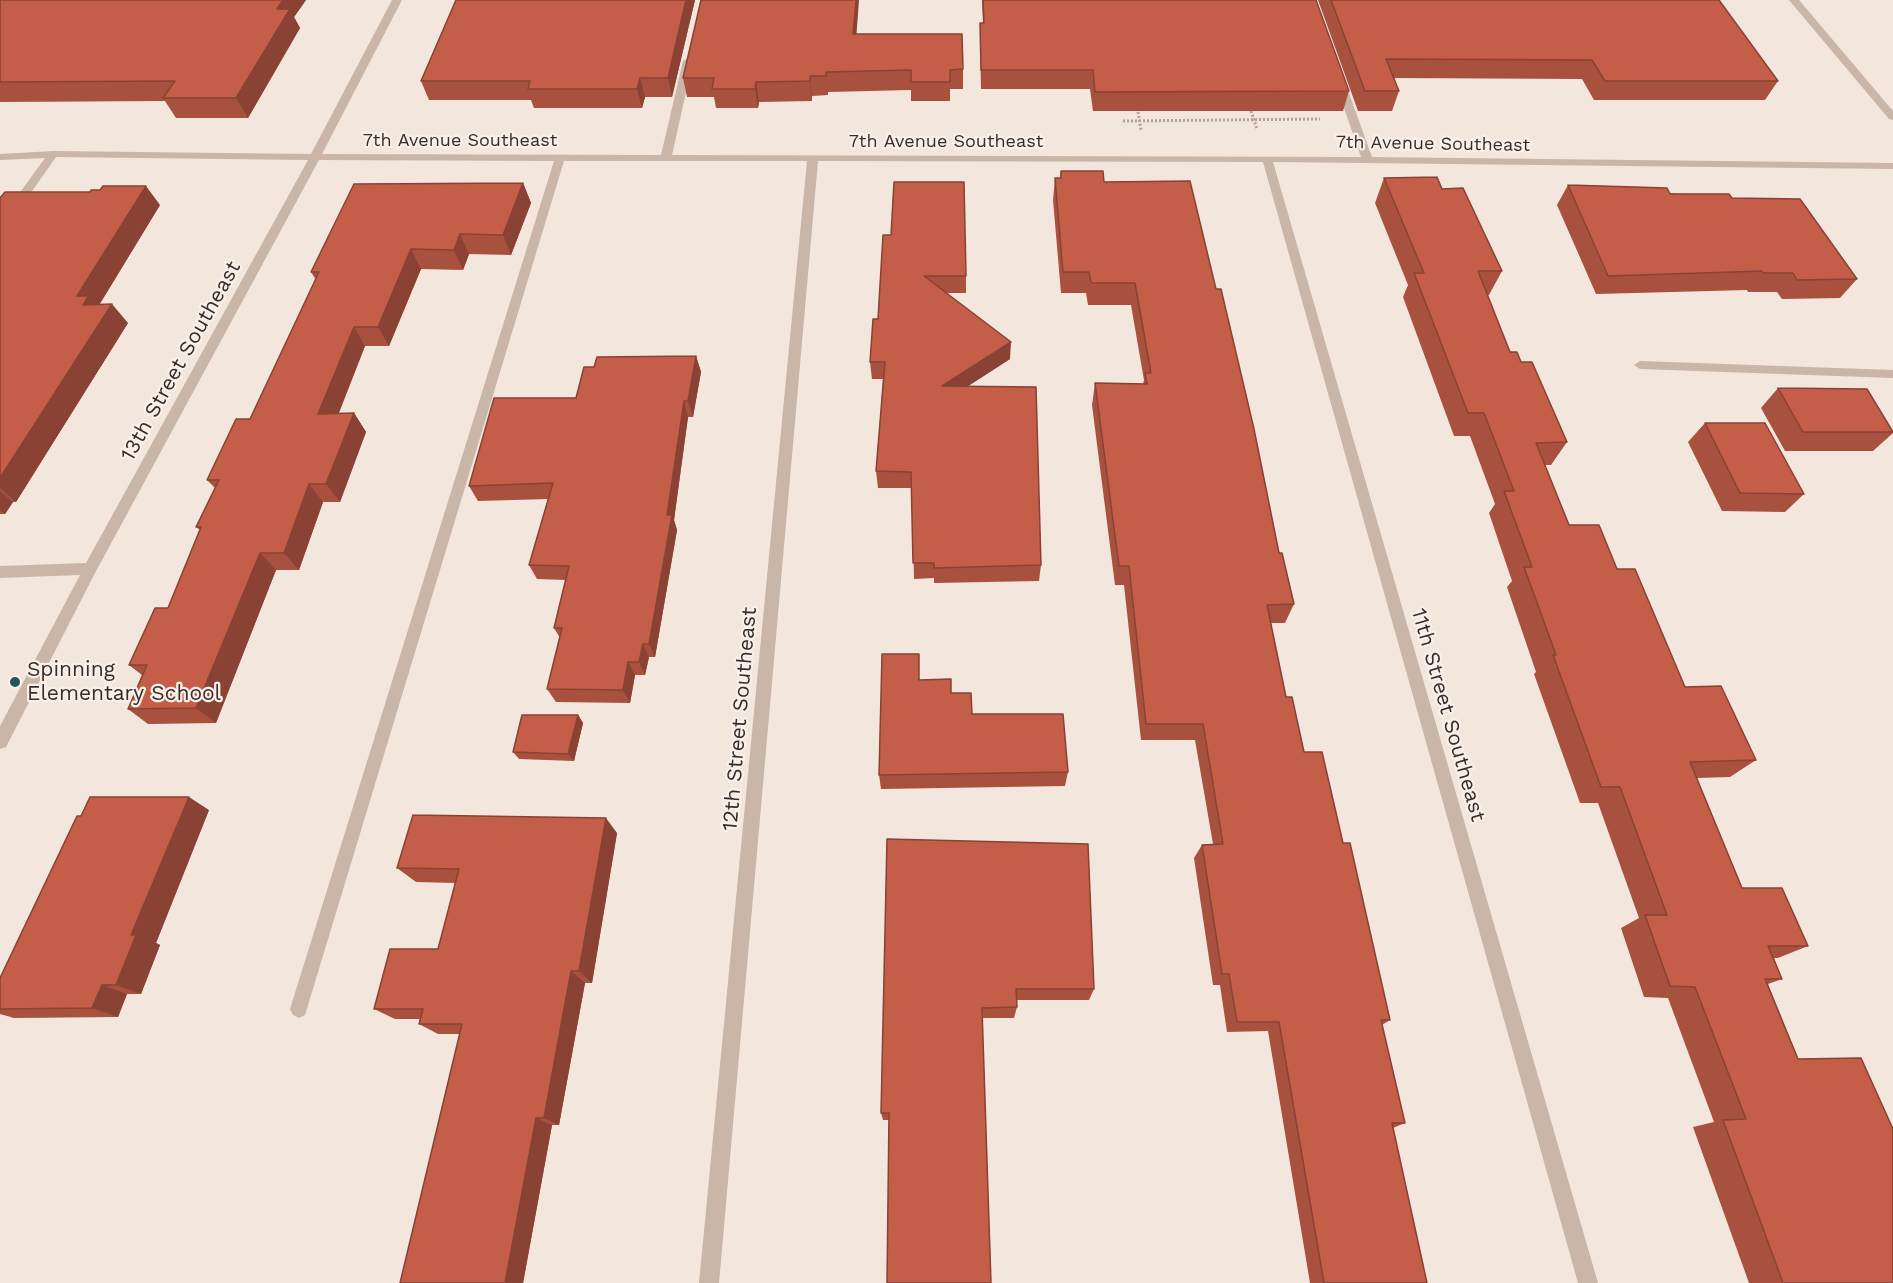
<!DOCTYPE html>
<html>
<head>
<meta charset="utf-8">
<style>
  body { margin:0 }
  canvas { display:block; background:#f2e6dd }
</style>
</head>
<body>
<canvas width="1893" height="1283"></canvas>
<script>
const g = document.querySelector('canvas').getContext('2d');
g.lineJoin = 'round';
const shape = rows => new Path2D(rows.map(r => 'M' + r).join(''));
function stroke(path, color, width, dash) { g.strokeStyle = color; g.lineWidth = width; g.lineCap = dash ? 'butt' : 'round'; g.setLineDash(dash || []); g.stroke(path); }
function paint(path, color) { g.fillStyle = color; g.fill(path, 'evenodd'); }
function label(font, color, halo, rows, align = 'center') {
  g.font = font + ' "Work Sans",sans-serif'; g.lineWidth = 4.5; g.setLineDash([]); g.textBaseline = 'middle'; g.strokeStyle = halo; g.fillStyle = color; for (const [text, x, y, turn = 0] of rows) {
    g.save(); g.translate(x, y); g.rotate((+turn || 0) * Math.PI / 180); g.textAlign = isNaN(turn) ? turn : align; if (halo) g.strokeText(text, 0, 0); g.fillText(text, 0, 0); g.restore();
  }
}
const path = shape([
  [1251,111,1257,129],
  [1138,112,1141,130],
  [1123,121,1320,119]
]);
const minor = shape([
  [392,0,402,0,322,154,661,155,683,61,688,58,693,61,672,155,1361,157,1335,82,1340,79,1345,82,1372,157,1893,163,1893,169,1273,162,1598,1283,1578,1283,1263,162,818,161,719,1283,699,1283,807,161,564,161,305,1015,299,1018,293,1015,290,1009,554,161,319,160,95,573,6,747,0,749,0,726,80,575,0,578,0,566,86,563,308,160,56,157,4,231,0,232,0,220,45,158,0,160,0,154,53,151,311,154,392,0],
  [1789,0,1799,0,1893,111,1893,120,1889,119,1789,0],
  [1640,361,1893,370,1893,378,1640,369,1634,365,1640,361]
]);
const wall = shape([
  [0,0,306,0,294,17,300,28,248,118,176,118,165,101,0,102],
  [695,0,672,97,645,97,642,108,534,108,531,100,429,100,421,81],
  [982,0,1316,0,1349,91,1343,111,1093,111,1090,89,981,89,980,42,980,23,983,23],
  [1318,0,1719,0,1778,81,1765,100,1594,100,1582,79,1394,78,1399,91,1392,111,1358,111],
  [856,34,963,69,963,89,950,89,950,101,911,101,911,90,828,92,828,95,812,96,812,101,759,102,758,108,716,108,714,97,687,97,683,78],
  [1061,171,1104,182,1216,289,1279,553,1294,604,1285,623,1270,623,1286,697,1304,752,1343,843,1390,1020,1382,1025,1405,1123,1393,1128,1427,1283,1310,1283,1268,1031,1227,1032,1220,985,1213,985,1194,858,1202,845,1213,844,1195,740,1141,740,1124,585,1115,585,1092,405,1095,383,1143,384,1144,380,1131,305,1088,305,1086,293,1061,293,1053,200,1055,178,1060,178],
  [1384,178,1442,189,1502,271,1489,295,1487,295,1510,352,1521,362,1567,442,1551,465,1545,465,1569,525,1617,569,1685,687,1756,760,1730,777,1697,778,1742,888,1808,946,1778,958,1774,958,1782,979,1768,984,1798,1059,1893,1283,1749,1283,1693,1127,1714,1122,1668,998,1644,997,1621,928,1639,918,1598,803,1580,803,1534,674,1536,672,1507,587,1512,581,1489,513,1495,504,1470,436,1454,436,1403,297,1408,285,1375,203],
  [523,183,531,203,511,255,469,254,463,270,421,269,389,346,365,346,339,413,354,413,366,432,340,502,323,502,299,570,276,570,216,723,148,724,128,709,142,675,129,665,168,608,200,530,196,527,215,488,207,480,250,419,316,280,311,272],
  [1568,185,1732,198,1857,279,1840,298,1782,299,1777,292,1748,292,1747,290,1596,294,1557,205],
  [0,198,160,205,99,305,128,323,16,502,13,502,5,514,0,514],
  [891,235,966,276,966,293,947,293,1010,359,968,386,1041,565,1039,581,934,583,934,578,914,579,912,488,878,488,876,471,883,379,872,379,870,362,878,319],
  [696,356,701,372,693,417,688,417,674,520,677,530,655,657,649,657,645,675,635,675,630,703,556,702,547,689,560,638,554,628,566,580,537,579,529,565,548,499,478,501,469,486,576,398,594,367],
  [1778,388,1893,431,1893,433,1873,451,1785,451,1761,408],
  [1705,423,1804,494,1785,512,1722,511,1688,442],
  [920,680,951,693,972,714,1068,772,1065,786,881,789,879,775],
  [578,715,583,723,574,761,519,759,513,752],
  [209,810,156,943,160,945,141,994,127,994,118,1017,14,1018,0,1014,0,978],
  [617,833,592,983,585,983,559,1125,552,1125,523,1283,400,1283,460,1034,438,1034,419,1024,420,1019,395,1019,374,1009,438,949,455,883,416,882,397,868],
  [887,839,1094,989,1089,1000,1017,1000,1017,1007,1014,1018,982,1018,889,1120,883,1120,881,1113]
]);
const shadedWall = shape([
  [283,0,306,0,294,17,300,28,248,118,236,98,277,9],
  [686,0,695,0,672,97,668,78],
  [856,0,859,0,855,54,853,34],
  [810,76,812,96,812,101,810,81],
  [640,78,645,97,642,108,637,89],
  [756,82,759,102,758,108,755,89],
  [523,183,531,203,511,255,503,235],
  [146,186,160,205,98,307,83,305,77,296],
  [460,234,469,254,463,270,454,250],
  [411,249,421,269,389,346,378,327],
  [112,304,128,323,16,502,0,488,0,478],
  [354,327,365,346,331,432,318,414],
  [1011,342,1010,359,942,403,942,386],
  [696,356,701,372,693,417,688,401],
  [684,401,688,417,674,520,677,530,655,657,649,644],
  [354,413,366,432,340,502,326,484],
  [309,484,323,502,299,570,284,553],
  [0,491,13,502,5,514,0,510],
  [260,553,276,570,216,723,196,708],
  [643,644,649,657,645,675,639,662],
  [628,662,635,675,630,703,623,690],
  [578,715,583,723,574,761,568,754],
  [189,797,209,810,156,943,160,945,141,994,116,985,131,935],
  [606,818,617,833,592,983,579,971],
  [571,971,585,983,559,1125,544,1118],
  [102,985,127,994,118,1017,92,1008],
  [536,1118,552,1125,523,1283,505,1283]
]);
const building = shape([
  [0,0,283,0,277,9,290,9,236,98,163,98,175,81,0,82,0,0],
  [456,0,686,0,668,78,640,78,637,89,528,89,530,81,421,81,456,0],
  [701,0,856,0,853,34,962,34,963,69,950,70,950,82,911,82,911,70,826,72,826,76,810,76,810,81,756,82,755,89,712,89,714,78,683,78,701,0],
  [983,0,1316,0,1349,91,1095,92,1093,70,981,70,980,23,984,23,983,0],
  [1331,0,1719,0,1778,81,1605,81,1592,60,1386,59,1399,91,1365,91,1331,0],
  [1061,171,1103,171,1104,182,1190,181,1216,289,1221,289,1254,429,1279,553,1282,553,1294,604,1267,605,1286,697,1292,697,1304,752,1322,752,1343,843,1350,843,1390,1020,1381,1020,1405,1123,1392,1123,1427,1283,1324,1283,1279,1022,1237,1022,1229,974,1222,974,1202,845,1223,844,1203,724,1146,724,1129,566,1119,566,1095,383,1147,384,1145,373,1151,373,1135,283,1091,283,1089,272,1063,272,1055,178,1061,178,1061,171],
  [1437,177,1442,189,1463,188,1502,271,1478,271,1510,352,1517,352,1521,362,1532,362,1567,442,1536,443,1569,525,1599,525,1617,569,1635,569,1685,687,1721,686,1756,760,1690,762,1742,888,1782,888,1808,946,1768,946,1782,979,1765,979,1798,1059,1861,1058,1893,1129,1893,1283,1783,1283,1723,1120,1746,1119,1695,987,1670,986,1645,915,1667,915,1620,787,1601,787,1553,655,1556,655,1524,567,1532,567,1504,491,1514,491,1484,413,1468,413,1414,273,1424,273,1384,178,1437,177],
  [894,182,964,182,966,276,924,276,1011,342,942,386,1036,387,1041,565,934,568,934,563,913,563,911,472,876,471,885,362,870,362,873,319,878,319,883,235,891,235,894,182],
  [523,183,503,235,460,234,454,250,411,249,378,327,354,327,318,414,354,413,326,484,309,484,284,553,260,553,196,708,128,709,147,665,129,665,155,608,168,608,201,527,196,527,219,480,207,480,236,419,250,419,319,272,311,272,354,184,523,183],
  [1568,185,1667,188,1670,194,1729,194,1732,198,1800,199,1857,279,1797,280,1793,273,1763,273,1762,271,1608,276,1568,185],
  [103,186,146,186,77,296,88,296,83,305,112,304,0,478,0,198,5,192,90,192,91,190,100,190,103,186],
  [696,356,688,401,684,401,667,515,672,515,649,644,643,644,639,662,628,662,623,690,547,689,562,628,554,628,569,566,529,565,553,483,469,486,494,398,576,398,584,367,594,367,597,357,696,356],
  [1778,388,1867,389,1893,432,1803,432,1778,388],
  [1705,423,1765,423,1804,494,1740,493,1705,423],
  [882,654,919,654,919,680,951,679,951,693,971,693,972,714,1063,714,1068,772,879,775,882,654],
  [522,715,578,715,568,754,513,752,522,715],
  [90,797,189,797,131,935,136,935,116,985,102,985,92,1008,0,1009,0,978,77,816,81,816,90,797],
  [413,815,606,818,579,971,571,971,544,1118,536,1118,505,1283,400,1283,462,1024,419,1024,423,1009,374,1009,390,949,438,949,459,869,397,868,413,815],
  [887,839,1088,844,1094,989,1016,989,1017,1007,982,1008,991,1283,887,1283,889,1113,881,1113,887,839]
]);
const markers = [
  [15,682,6,"#1f5858"]
];
const farStreetnames = [
  ["7th Avenue Southeast",460,141],
  ["7th Avenue Southeast",946,142],
  ["7th Avenue Southeast",1433,144,1]
];
const streetNames = [
  ["13th Street Southeast",181,361,-61],
  ["11th Street Southeast",1448,715,74],
  ["12th Street Southeast",740,719,-85]
];
const poiNames = [
  ["Spinning",27,670],
  ["Elementary School",27,694]
];
stroke(path, '#b69f93', 3, [2, 2]);
paint(minor, '#cab5a9');
paint(wall, '#a9513f');
paint(shadedWall, '#894233');
paint(building, '#c45e49');
stroke(building, '#894233', 1.5);
for (const [x, y, r, color] of markers) { const dot = new Path2D(); dot.arc(x, y, r, 0, 2 * Math.PI); g.fillStyle = color; g.fill(dot); stroke(dot, '#f9f1e9', 2); }
label('18px', '#372c29', '#f9f1e9', farStreetnames);
label('21px', '#372c29', '#f9f1e9', streetNames);
label('21px', '#372c29', '#f9f1e9', poiNames, 'left');
</script>
</body>
</html>
